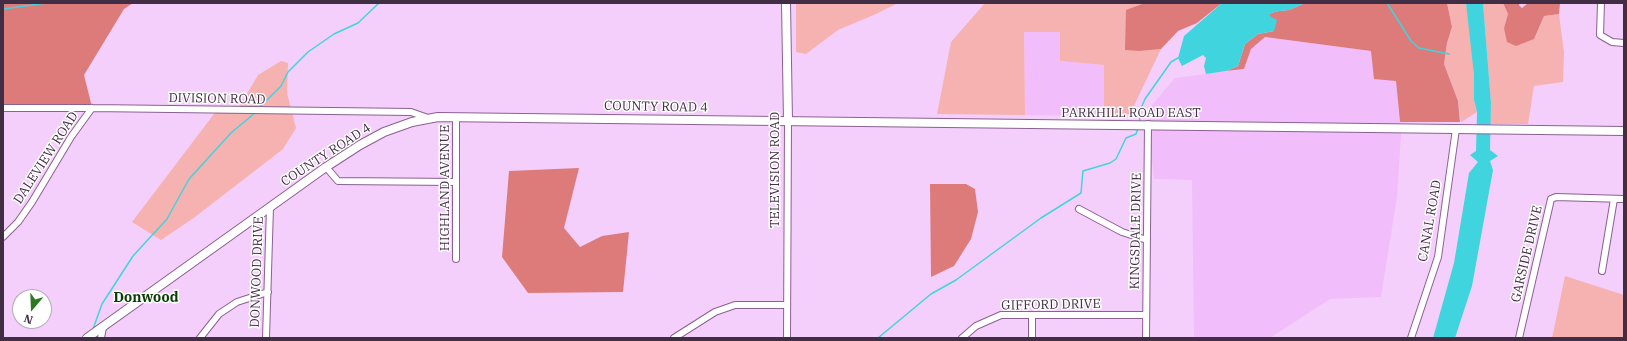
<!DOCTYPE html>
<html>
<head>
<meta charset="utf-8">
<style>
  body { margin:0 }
  #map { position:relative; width:1627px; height:341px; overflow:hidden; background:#f5cffb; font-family:"IBM Plex Serif",serif }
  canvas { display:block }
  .frame { position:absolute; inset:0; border:4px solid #412e44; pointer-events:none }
  .north { position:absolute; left:12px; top:289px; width:40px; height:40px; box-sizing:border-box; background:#fff; border:1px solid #b3abb4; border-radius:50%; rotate:199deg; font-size:11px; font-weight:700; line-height:16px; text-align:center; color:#412e44 }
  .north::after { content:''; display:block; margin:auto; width:14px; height:18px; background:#2b7820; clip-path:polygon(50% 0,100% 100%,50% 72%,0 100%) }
</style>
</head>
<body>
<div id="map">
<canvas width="1627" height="341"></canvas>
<div class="frame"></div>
<div class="north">N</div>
</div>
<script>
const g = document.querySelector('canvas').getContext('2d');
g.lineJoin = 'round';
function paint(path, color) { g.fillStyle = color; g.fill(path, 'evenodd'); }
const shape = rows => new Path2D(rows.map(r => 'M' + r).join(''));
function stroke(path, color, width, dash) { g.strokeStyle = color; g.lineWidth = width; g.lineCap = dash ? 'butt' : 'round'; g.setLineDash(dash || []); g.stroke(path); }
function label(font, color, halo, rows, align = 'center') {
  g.font = font + ' "IBM Plex Serif",serif'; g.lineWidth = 3; g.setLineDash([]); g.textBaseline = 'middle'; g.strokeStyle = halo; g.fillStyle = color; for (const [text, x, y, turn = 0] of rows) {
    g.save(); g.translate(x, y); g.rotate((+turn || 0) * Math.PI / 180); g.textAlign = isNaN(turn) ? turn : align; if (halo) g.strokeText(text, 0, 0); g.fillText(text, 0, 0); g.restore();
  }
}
const built = shape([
  [1024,32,1060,32,1060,61,1104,65,1104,116,1025,115],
  [1265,37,1371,51,1396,81,1401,135,1397,197,1381,297,1330,299,1270,338,1194,338,1192,180,1154,179,1147,111,1175,78,1244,69,1251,49]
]);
const green = shape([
  [796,3,898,3,876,14,838,30,806,54,796,52],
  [985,3,1145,3,1143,4,1140,51,1161,49,1130,114,1104,116,1104,65,1060,61,1060,32,1024,32,1025,115,937,114,951,42],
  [1447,3,1466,3,1472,45,1474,75,1474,100,1477,112,1461,122,1458,101,1444,64,1447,43,1452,27],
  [1483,3,1503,3,1508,14,1504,28,1534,39,1544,16,1559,14,1564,53,1563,82,1534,86,1528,124,1490,124,1491,103],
  [281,61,288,63,287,93,296,128,283,149,195,217,161,240,132,222,217,110,238,109,258,75],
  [1565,276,1624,295,1624,338,1552,338]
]);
const forest = shape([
  [3,3,133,3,124,9,84,75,92,107,3,107],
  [1145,3,1222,3,1197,23,1178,31,1161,49,1140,51,1125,50,1126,10],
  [1305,3,1447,3,1452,27,1447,43,1444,64,1458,101,1460,122,1400,122,1396,81,1374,79,1371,51,1265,37,1251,49,1244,69,1226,71,1238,66,1245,44,1258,34,1274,31,1268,14,1279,11,1289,10],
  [1503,3,1520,3,1519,5,1522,8,1528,3,1560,3,1559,14,1544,16,1534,39,1516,46,1507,42,1504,28,1508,14],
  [579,168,564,228,580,247,602,236,629,232,623,292,528,293,502,257,509,171],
  [930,184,966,184,975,189,978,212,971,239,954,266,931,277]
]);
const water = shape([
  [1222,3,1305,3,1289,10,1279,11,1269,14,1271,17,1277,20,1274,31,1258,34,1245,44,1238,66,1226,71,1206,74,1204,66,1206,58,1203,55,1182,66,1178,58,1184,36],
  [1466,3,1483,3,1491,103,1490,150,1498,156,1490,161,1493,170,1472,286,1455,338,1433,338,1454,263,1469,173,1478,162,1470,155,1476,151,1477,112,1474,100,1474,75]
]);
const stream = shape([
  [1387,3,1411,41,1419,48,1449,54],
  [3,9,46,3],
  [260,107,281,86,288,72,308,52,334,34,358,23,379,3],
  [1140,122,1139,113,1145,99,1171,62,1178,58],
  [93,329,102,304,133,256,167,219,189,179,231,133,256,112],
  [878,338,931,294,956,280,1041,218,1081,193,1083,171,1110,163,1116,159,1126,138,1136,134,1138,128]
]);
const minor = shape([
  [1601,3,1600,35,1612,42,1624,43],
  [3,108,92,108,411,112,428,118],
  [456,117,456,259],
  [326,167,338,181,456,182],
  [1079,209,1122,232,1147,240],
  [3,237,18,222,32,202,71,137,92,108],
  [1602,271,1614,199],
  [1032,315,1032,338],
  [101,338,103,327],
  [200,338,219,314,237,302,268,292],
  [266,338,270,207],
  [674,338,715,312,735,305,787,305],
  [787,338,788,121],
  [962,338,976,326,1001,315,1146,315],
  [1146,338,1148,124],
  [1411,338,1438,257,1456,129],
  [1519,338,1551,199,1556,197,1624,199]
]);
const major = shape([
  [786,3,788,121],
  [87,338,326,167,360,145,384,132,412,122,438,117,1624,131]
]);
const streetNames = [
  ["DIVISION ROAD",217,99,1],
  ["COUNTY ROAD 4",656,107,1],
  ["PARKHILL ROAD EAST",1131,113],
  ["COUNTY ROAD 4",326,155,-33],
  ["DALEVIEW ROAD",46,158,-57],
  ["TELEVISION ROAD",775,170,-90],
  ["HIGHLAND AVENUE",445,188,-90],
  ["CANAL ROAD",1430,221,-80],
  ["KINGSDALE DRIVE",1136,231,-89],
  ["GARSIDE DRIVE",1527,254,-77],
  ["DONWOOD DRIVE",257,272,-88],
  ["GIFFORD DRIVE",1051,305,-1]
];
const neighbourhoodNames = [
  ["Donwood",146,298]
];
paint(built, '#f1bdfb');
paint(green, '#f5b2b0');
paint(forest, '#dc7b7a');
paint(water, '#40d4de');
stroke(stream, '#40d4de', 1.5);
stroke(minor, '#8b6092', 8);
stroke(major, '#8b6092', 10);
stroke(minor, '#fff', 6);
stroke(major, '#fff', 8);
label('13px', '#412e44', '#fff', streetNames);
label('bold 14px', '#093d03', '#fff', neighbourhoodNames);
</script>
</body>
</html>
